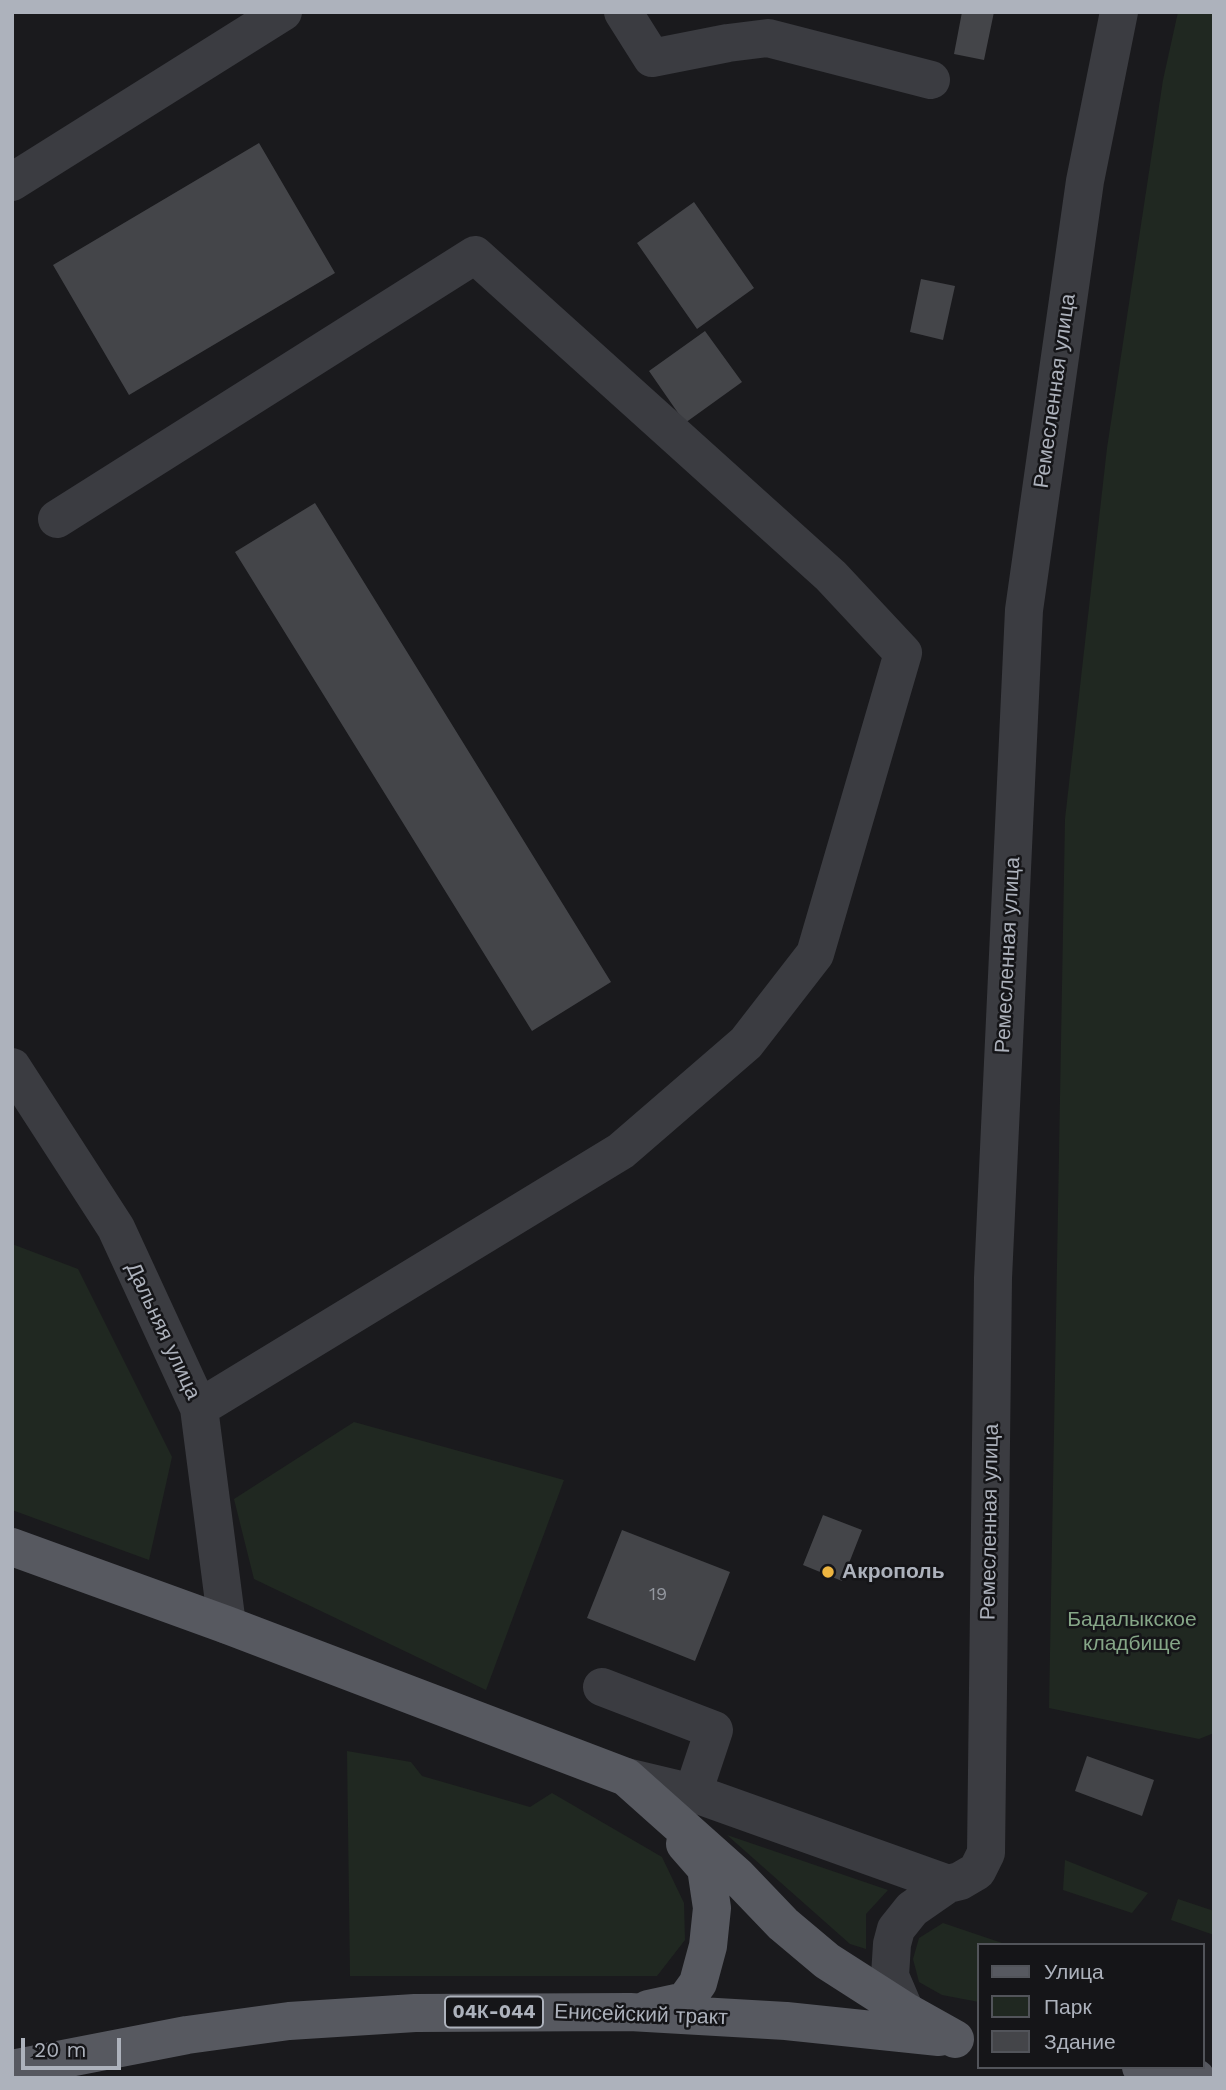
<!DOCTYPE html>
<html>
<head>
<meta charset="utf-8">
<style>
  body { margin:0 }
  #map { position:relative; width:1226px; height:2090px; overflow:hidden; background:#1a1a1d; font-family:"Work Sans",sans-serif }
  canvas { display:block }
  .frame { position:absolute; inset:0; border:14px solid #adb2bc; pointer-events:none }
  .legend { position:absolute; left:977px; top:1943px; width:228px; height:126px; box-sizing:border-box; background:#151518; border:2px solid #52545a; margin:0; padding:9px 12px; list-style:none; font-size:21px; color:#adb2bc }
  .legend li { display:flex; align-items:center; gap:14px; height:35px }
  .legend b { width:35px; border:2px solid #52545a }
  .scale { position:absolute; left:21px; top:2038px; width:100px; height:32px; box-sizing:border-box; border:4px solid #adb2bc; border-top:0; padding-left:9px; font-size:21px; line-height:24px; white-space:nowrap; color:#adb2bc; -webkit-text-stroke:5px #151518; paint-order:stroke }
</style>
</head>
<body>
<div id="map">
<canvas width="1226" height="2090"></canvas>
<div class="frame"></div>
<ul class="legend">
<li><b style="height:9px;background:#575960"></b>Улица</li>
<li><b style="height:19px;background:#202821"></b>Парк</li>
<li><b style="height:19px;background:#444549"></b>Здание</li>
</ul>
<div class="scale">20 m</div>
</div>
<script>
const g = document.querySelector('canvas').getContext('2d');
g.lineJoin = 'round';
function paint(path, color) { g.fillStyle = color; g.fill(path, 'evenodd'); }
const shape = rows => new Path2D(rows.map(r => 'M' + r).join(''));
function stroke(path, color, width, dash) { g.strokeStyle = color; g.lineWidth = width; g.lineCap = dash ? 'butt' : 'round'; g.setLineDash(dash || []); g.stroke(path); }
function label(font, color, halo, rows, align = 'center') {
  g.font = font + ' "Work Sans",sans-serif'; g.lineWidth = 5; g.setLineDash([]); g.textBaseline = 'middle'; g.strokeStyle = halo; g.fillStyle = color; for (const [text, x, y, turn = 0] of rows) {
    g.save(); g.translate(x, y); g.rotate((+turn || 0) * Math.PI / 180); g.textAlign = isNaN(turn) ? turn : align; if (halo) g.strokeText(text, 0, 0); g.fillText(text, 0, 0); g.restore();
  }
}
const green = shape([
  [1178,12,1214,12,1214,1733,1199,1739,1049,1708,1065,819,1107,448,1163,80],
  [12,1244,78,1269,172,1457,149,1560,12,1510],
  [354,1422,564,1480,486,1690,254,1579,234,1499],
  [347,1751,411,1762,422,1776,530,1807,552,1793,662,1857,684,1903,685,1940,657,1976,350,1976],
  [727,1835,888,1890,866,1914,866,1949,850,1944],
  [1065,1860,1148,1893,1132,1913,1063,1890],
  [1178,1899,1214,1911,1214,1935,1171,1920],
  [943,1923,1008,1945,979,1945,979,2002,942,1995,919,1982,913,1959,919,1938]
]);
const building = shape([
  [962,12,994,12,984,60,954,54],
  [259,143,335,273,129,395,53,265],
  [694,202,754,288,697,329,637,243],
  [921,279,955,286,943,340,910,332],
  [705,331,742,382,685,423,649,371],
  [315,503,611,982,532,1031,235,552],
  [823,1515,862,1530,842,1581,803,1565],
  [622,1530,730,1572,695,1661,587,1618],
  [1087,1756,1154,1780,1142,1816,1075,1791]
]);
const minor = shape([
  [623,12,652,58,728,43,768,38,931,80],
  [12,182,283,12],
  [57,519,475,255,831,576,903,653,815,954,746,1043,621,1151,199,1408],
  [12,1067,116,1228,199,1408,227,1625],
  [602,1687,714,1730,693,1793,667,1787],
  [626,1777,693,1793,948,1884],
  [905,2011,890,1976,892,1944,896,1929,912,1909,948,1884,960,1881,977,1871,986,1853,993,1278,1024,610,1085,181,1119,12]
]);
const major = shape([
  [12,1547,227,1625,626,1777,737,1876,783,1924,827,1961,905,2011,955,2039],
  [648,2009,685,2001,698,1983,708,1946,712,1908,706,1868,685,1844],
  [1141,2067,1196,2078],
  [12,2069,187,2035,289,2021,415,2013,630,2012,786,2021,939,2037]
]);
const markers = [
  [828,1572,7,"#eeb540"]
];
const numberNames = [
  ["19",658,1595]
];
const shields = [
  [494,2012,98]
];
const shieldNames = [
  ["04К-044",494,2012]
];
const streetNames = [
  ["Ремесленная улица",1055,391,-82],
  ["Ремесленная улица",1008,955,-87],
  ["Дальняя улица",163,1331,65],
  ["Ремесленная улица",990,1522,-89],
  ["Енисейский тракт",641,2015,2]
];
const poiNames = [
  ["Акрополь",842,1572]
];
const parkNames = [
  ["Бадалыкское",1132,1620],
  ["кладбище",1132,1644]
];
paint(green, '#202821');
paint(building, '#444549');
stroke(minor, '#3b3c41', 38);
stroke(major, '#575960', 38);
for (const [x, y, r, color] of markers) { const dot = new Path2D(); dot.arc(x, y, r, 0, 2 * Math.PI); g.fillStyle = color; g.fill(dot); stroke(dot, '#151518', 2.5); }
label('18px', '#93979f', null, numberNames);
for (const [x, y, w] of shields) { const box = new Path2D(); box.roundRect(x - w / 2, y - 15.5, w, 31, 5); g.fillStyle = '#151518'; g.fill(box); stroke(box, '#adb2bc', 2); }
label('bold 19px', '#adb2bc', null, shieldNames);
label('21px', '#adb2bc', '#151518', streetNames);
label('bold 21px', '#adb2bc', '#151518', poiNames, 'left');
label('21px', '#85a687', '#151518', parkNames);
</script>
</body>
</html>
